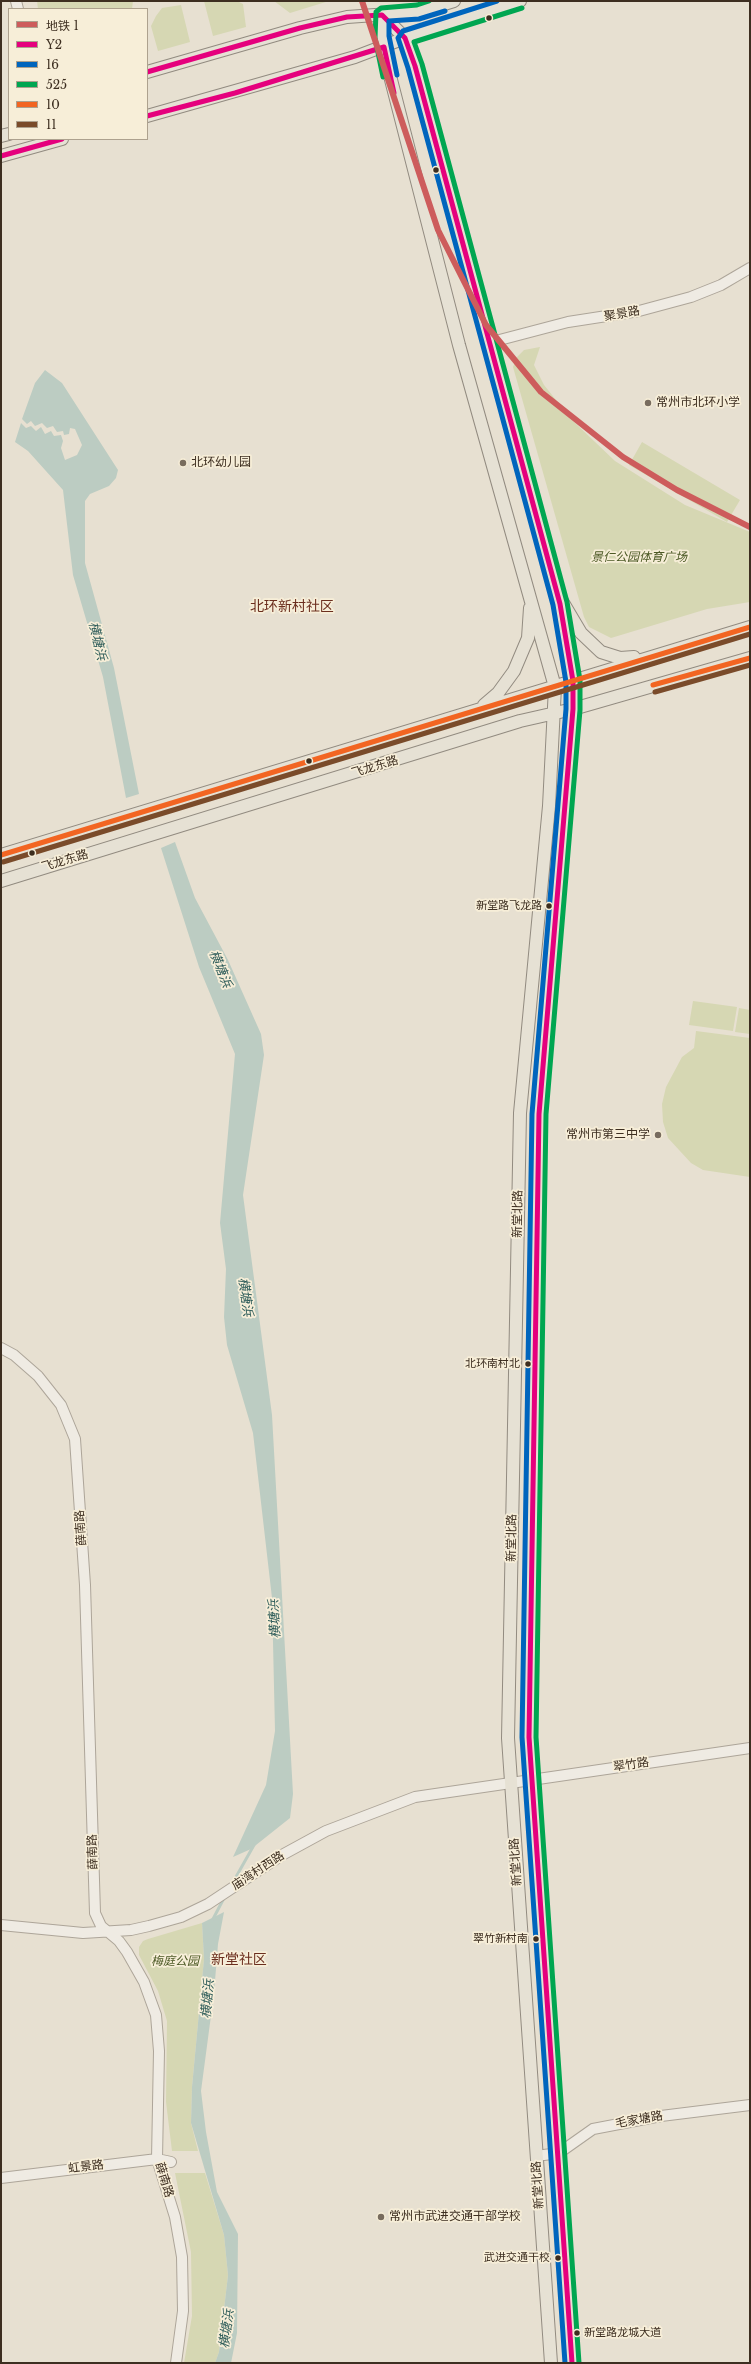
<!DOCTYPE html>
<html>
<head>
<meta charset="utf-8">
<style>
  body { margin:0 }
  #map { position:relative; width:751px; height:2364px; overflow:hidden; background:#e7e0d1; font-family:"Libre Baskerville","Noto Sans SC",serif }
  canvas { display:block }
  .frame { position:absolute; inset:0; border:2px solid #3d2e20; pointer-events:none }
  .legend { position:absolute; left:8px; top:8px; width:140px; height:132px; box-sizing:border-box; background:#f7eed8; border:1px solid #ada18e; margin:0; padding:5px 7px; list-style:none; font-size:12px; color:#3d2e20 }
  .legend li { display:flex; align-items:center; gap:8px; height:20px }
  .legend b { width:20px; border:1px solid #ada18e }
</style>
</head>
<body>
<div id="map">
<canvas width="751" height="2364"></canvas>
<div class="frame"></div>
<ul class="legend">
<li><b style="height:5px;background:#cd5c5c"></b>地铁 1</li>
<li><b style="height:5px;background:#e5007d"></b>Y2</li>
<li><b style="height:5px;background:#0065bd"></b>16</li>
<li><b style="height:5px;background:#00a651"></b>525</li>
<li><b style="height:5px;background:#f26522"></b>10</li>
<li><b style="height:5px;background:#7a4b2a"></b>11</li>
</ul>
</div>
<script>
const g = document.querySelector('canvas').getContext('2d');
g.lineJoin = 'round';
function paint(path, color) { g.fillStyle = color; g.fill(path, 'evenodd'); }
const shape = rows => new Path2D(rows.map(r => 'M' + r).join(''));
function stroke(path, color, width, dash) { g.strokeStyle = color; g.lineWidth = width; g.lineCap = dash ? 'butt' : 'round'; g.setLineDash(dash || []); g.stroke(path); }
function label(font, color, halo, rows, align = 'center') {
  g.font = font + ' "Libre Baskerville","Noto Sans SC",serif'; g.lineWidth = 3.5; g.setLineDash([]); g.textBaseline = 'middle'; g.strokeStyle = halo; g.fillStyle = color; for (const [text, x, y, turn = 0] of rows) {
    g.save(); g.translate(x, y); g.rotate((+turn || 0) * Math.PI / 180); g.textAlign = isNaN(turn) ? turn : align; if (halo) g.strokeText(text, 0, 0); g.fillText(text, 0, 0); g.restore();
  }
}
const green = shape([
  [37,1,133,1,132,9,38,9],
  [204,1,237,1,243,4,246,27,213,36],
  [274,1,329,1,290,13],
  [181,5,190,42,158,51,151,26,156,16,162,8],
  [540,347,534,365,544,385,573,421,615,461,685,505,750,532,750,602,707,609,611,638,589,627,584,617,513,367,517,357,524,350],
  [642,442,740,500,727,522,629,465],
  [693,1001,737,1007,733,1031,689,1025],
  [739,1008,750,1010,750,1034,735,1032],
  [696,1031,750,1038,750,1177,703,1170,691,1163,668,1138,663,1122,662,1104,666,1087,682,1057,694,1048],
  [202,1923,204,1959,192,2087,191,2123,198,2151,172,2151,166,2102,167,2021,158,1991,139,1955,139,1947,143,1941,148,1939],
  [175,2173,205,2173,224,2235,228,2275,219,2352,215,2363,184,2363,192,2316,191,2252]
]);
const water = shape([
  [45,370,62,383,118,470,116,478,109,486,90,494,85,501,85,563,114,668,139,794,126,798,103,677,73,575,63,490,28,451,15,442,21,423,26,428,31,426,36,431,41,427,45,434,51,431,54,436,61,435,63,441,61,448,65,460,77,455,82,445,75,429,70,428,69,434,64,435,63,431,57,432,53,426,47,428,42,423,35,426,31,421,27,424,22,419,35,383],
  [175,842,195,898,228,960,261,1034,264,1055,243,1195,272,1415,293,1794,290,1818,251,1849,233,1857,266,1785,275,1731,272,1598,253,1433,227,1345,224,1317,226,1269,220,1223,235,1054,199,967,161,848],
  [224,1912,218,1944,214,1993,201,2091,206,2132,217,2192,238,2234,237,2333,231,2363,215,2363,219,2352,228,2275,224,2235,191,2123,192,2087,204,1959,202,1923]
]);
const stream = shape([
  [232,1884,254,1845],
  [212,1921,224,1898]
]);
const minor = shape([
  [16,1,18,9],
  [488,343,568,322,639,311,691,297,721,285,750,268],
  [1,1348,14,1355,38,1376,61,1405,75,1439,85,1585,95,1913,101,1926,119,1941,127,1952,144,1982,156,2015,159,2051,157,2159,175,2217,182,2257,183,2311,176,2363],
  [1,1925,83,1933,131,1930,149,1926,181,1917,208,1904,282,1855,326,1831,415,1797,750,1748],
  [536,2156,559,2153,593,2129,661,2116,750,2105],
  [1,2178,157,2159,171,2162]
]);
const major = shape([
  [382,15,405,38,415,66,560,604,573,681,573,709,539,1114,529,1737,572,2363],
  [382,15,382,37,388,68,459,345,555,687,549,806,520,1113,508,1738,551,2363],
  [147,72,300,28,347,17,418,12,454,1],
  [147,116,355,57,405,38,520,1],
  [1,136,9,134],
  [1,156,62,139],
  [562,601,581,633,601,652,620,658,634,657],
  [484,705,498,693,514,671,528,638,530,608],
  [1,855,750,627],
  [1,881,520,721,573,709,750,658]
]);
const bus1 = shape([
  [147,72,300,28,347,17,382,15,405,38,415,66,560,604,573,681,573,709,539,1114,529,1737,572,2363],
  [147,116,235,93,384,47,394,93],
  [1,156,62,139]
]);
const bus2 = shape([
  [497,1,403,31,398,38,408,68,553,605,566,682,566,709,532,1114,522,1737,565,2363],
  [397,75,389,36,389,21,419,19,445,11]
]);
const bus3 = shape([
  [522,8,414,42,422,64,567,602,580,680,580,710,546,1114,536,1737,579,2363],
  [383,77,375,38,376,12,381,8,417,5,429,1]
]);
const bus4 = shape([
  [653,685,750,658],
  [1,855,750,627]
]);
const bus5 = shape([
  [655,692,750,665],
  [3,862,750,634]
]);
const metro1 = shape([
  [362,1,438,230,486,325,541,392,623,457,677,490,750,527]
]);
const markers = [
  [489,18,3.5,"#3d2e20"],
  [436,170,3.5,"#3d2e20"],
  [648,403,4,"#786c5e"],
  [183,463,4,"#786c5e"],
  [309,761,3.5,"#3d2e20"],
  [32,853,3.5,"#3d2e20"],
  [549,906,3.5,"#3d2e20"],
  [658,1135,4,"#786c5e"],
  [528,1364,3.5,"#3d2e20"],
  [536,1939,3.5,"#3d2e20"],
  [381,2217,4,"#786c5e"],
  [558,2258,3.5,"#3d2e20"],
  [577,2333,3.5,"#3d2e20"]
];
const busNames = [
  ["新堂路飞龙路",542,906],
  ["北环南村北",520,1364],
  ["翠竹新村南",528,1939],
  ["武进交通干校",550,2258],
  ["新堂路龙城大道",584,2333,"left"]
];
const streetNames = [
  ["聚景路",622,314,-10],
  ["飞龙东路",375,767,-17],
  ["飞龙东路",65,861,-17],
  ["新堂北路",518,1214,-89],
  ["薛南路",81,1528,-94],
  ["新堂北路",512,1538,-89],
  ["翠竹路",631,1765,-8],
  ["薛南路",93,1852,-92],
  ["新堂北路",516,1862,-94],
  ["庙湾村西路",258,1871,-33],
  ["毛家塘路",639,2120,-10],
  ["虹景路",86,2167,-7],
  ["薛南路",164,2180,73],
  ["新堂北路",538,2185,-94]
];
const poiNames = [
  ["常州市北环小学",656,403],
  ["北环幼儿园",191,463],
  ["常州市第三中学",650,1135,"right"],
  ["常州市武进交通干部学校",389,2217]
];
const parkNames = [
  ["景仁公园体育广场",639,558],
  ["梅庭公园",175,1962]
];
const waterNames = [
  ["横塘浜",97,641,77],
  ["横塘浜",220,969,68],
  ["横塘浜",245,1297,82],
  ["横塘浜",275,1619,-93],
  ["横塘浜",208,1999,-85],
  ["横塘浜",227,2329,-82]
];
const quarterNames = [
  ["北环新村社区",292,607],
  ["新堂社区",239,1960]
];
paint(green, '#d6d7b3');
paint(water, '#bcccc2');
stroke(stream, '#bcccc2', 3);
stroke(minor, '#ada599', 12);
stroke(major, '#928b80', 14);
stroke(minor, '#efebe3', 10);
stroke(major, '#e6e1d4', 12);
stroke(bus1, '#e5007d', 5);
stroke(bus2, '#0065bd', 5);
stroke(bus3, '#00a651', 5);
stroke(bus4, '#f26522', 5);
stroke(bus5, '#7a4b2a', 5);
stroke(metro1, '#cd5c5c', 6);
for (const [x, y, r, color] of markers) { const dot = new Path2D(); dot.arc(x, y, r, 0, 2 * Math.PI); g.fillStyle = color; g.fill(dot); stroke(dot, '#f7eed8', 1.5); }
label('11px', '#3d2e20', '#f7eed8', busNames, 'right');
label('12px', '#3d2e20', '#f7eed8', streetNames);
label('12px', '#3d2e20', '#f7eed8', poiNames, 'left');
label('italic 12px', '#4d5a26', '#f7eed8', parkNames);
label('italic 13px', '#2f5d5a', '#f7eed8', waterNames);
label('14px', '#6b2e1e', '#f7eed8', quarterNames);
</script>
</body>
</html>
